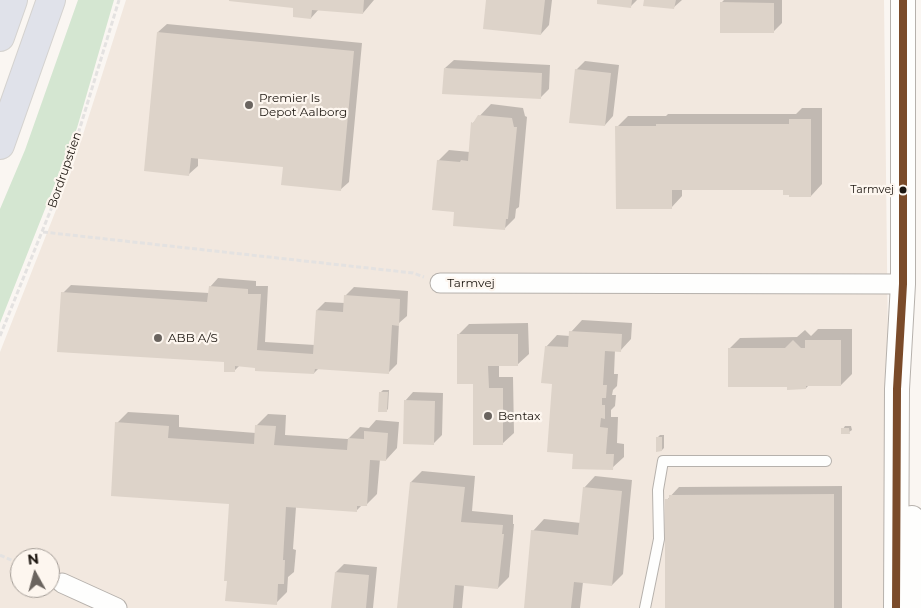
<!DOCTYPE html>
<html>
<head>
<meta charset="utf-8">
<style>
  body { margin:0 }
  #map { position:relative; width:921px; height:608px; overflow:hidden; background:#faf6f2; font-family:Montserrat,sans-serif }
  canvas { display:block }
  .north { position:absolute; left:10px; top:548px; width:50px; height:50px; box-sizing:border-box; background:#fdf6ef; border:1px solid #a39c96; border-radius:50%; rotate:353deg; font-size:14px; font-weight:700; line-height:20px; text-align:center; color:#1c1610 }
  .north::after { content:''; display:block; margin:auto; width:18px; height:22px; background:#6a645f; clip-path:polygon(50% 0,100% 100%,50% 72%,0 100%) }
</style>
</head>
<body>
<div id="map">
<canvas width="921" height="608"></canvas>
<div class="north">N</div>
</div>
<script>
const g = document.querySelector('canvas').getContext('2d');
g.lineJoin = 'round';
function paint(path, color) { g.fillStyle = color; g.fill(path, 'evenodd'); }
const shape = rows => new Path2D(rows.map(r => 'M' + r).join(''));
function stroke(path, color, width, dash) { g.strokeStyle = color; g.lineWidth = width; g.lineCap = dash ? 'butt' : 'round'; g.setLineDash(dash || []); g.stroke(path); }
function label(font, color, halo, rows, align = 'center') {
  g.font = font + ' Montserrat,sans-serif'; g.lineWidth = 4.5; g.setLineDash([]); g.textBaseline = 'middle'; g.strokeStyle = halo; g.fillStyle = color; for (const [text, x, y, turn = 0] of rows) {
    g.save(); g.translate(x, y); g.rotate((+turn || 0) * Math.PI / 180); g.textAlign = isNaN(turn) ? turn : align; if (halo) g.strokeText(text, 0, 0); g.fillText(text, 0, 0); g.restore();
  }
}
const built = shape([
  [126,0,884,0,891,608,0,608,0,352,71,172],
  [20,558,50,558,50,588,20,588]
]);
const green = shape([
  [78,0,114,0,77,128,0,323,0,209,25,150]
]);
const shadow = shape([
  [228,0,374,0,363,13,319,9,311,18,295,6],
  [487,0,552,0,549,25,541,34],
  [599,0,637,0,631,6],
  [645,0,682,0,673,8],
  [724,0,782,0,782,23,773,32,721,3],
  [167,24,362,43,349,182,340,190,285,166,198,158,198,166,189,174,158,32],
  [454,60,550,65,549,89,540,98,445,68],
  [585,61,619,65,613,116,605,125,576,70],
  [491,104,523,108,525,116,527,117,519,207,516,209,515,218,504,229,456,211,438,161,449,150,470,152,473,123],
  [802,108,822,108,822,184,811,196,784,189,682,189,682,196,671,208,617,127,628,116,666,116,668,114,796,114],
  [218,278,256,281,256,286,268,286,265,342,315,345,317,310,325,302,345,303,345,296,354,287,408,291,407,316,399,323,397,364,388,373,319,368,314,373,240,365,234,371,226,361,63,293,71,285,209,293,210,287],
  [582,320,632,323,631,339,620,351,615,350,614,374,618,374,617,386,613,390,612,395,616,395,615,406,611,410,611,417,618,417,617,443,624,444,624,457,612,468,574,453,553,383,546,347,557,335,570,336,571,332],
  [528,323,529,354,517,365,499,365,499,377,513,377,514,433,502,444,474,383,458,335,469,324],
  [818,329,852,329,852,374,841,385,809,385,806,388,788,386,729,349,740,338,797,337,805,330,811,336],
  [383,390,389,390,388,409,386,411,380,393],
  [413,392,443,393,442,435,433,444,405,401],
  [128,412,179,415,179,427,256,433,257,425,268,414,286,415,285,435,348,439,360,427,369,428,376,420,399,422,397,448,386,460,380,459,377,494,366,505,362,505,356,511,296,507,293,549,296,550,294,572,288,577,287,592,276,603,230,503,117,423],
  [845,426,851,426,852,430,849,432,843,429],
  [660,435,664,435,664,448,662,450,657,438],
  [422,471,475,476,472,511,513,515,513,524,514,524,509,577,498,588,464,585,462,608,399,608,411,482],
  [595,476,632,480,623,574,612,585,583,582,580,608,525,608,533,531,544,519,581,523,584,488],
  [842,486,842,608,667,608,667,500,679,487],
  [344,564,377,567,373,608,332,608,336,572]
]);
const building = shape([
  [229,0,364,0,363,14,312,10,311,19,293,17,293,8,229,1],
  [486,0,545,0,541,35,483,29],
  [597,0,632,0,631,8,597,4],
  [644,0,676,0,674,9,643,6],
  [720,2,774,3,774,33,720,33],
  [157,32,354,51,341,191,281,185,283,167,191,158,189,176,144,171],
  [444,68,542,73,541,99,442,94],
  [575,69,611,73,605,126,569,123],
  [478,115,512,118,514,127,517,127,508,219,506,219,505,230,453,226,454,212,432,210,437,160,460,162,461,160,468,161,471,122,473,123],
  [789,119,811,119,811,197,789,197,789,195,783,195,783,190,672,190,672,209,616,209,615,126,656,126,656,124,789,124],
  [209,286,248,289,248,294,261,294,257,350,313,354,316,310,343,312,344,295,400,299,399,326,392,325,389,374,315,369,314,374,255,371,255,368,235,366,235,372,224,372,224,362,57,352,61,292,207,302],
  [569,331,622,334,621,352,605,351,603,385,607,385,606,398,602,398,602,405,605,405,605,419,601,418,600,427,608,428,606,454,614,454,613,470,572,469,573,454,547,452,552,384,541,383,545,346,568,347],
  [457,334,518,334,518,366,488,366,489,388,503,388,503,445,473,445,473,384,457,384],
  [793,340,801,348,805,348,805,340,841,340,841,386,806,386,806,389,787,390,787,387,728,387,728,348,785,348],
  [379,392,388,392,387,412,378,412],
  [404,400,435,401,434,445,403,444],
  [115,422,169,426,168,438,254,444,255,425,276,426,274,445,347,450,348,438,364,439,364,431,388,433,386,461,370,460,367,506,357,506,357,512,286,507,283,560,285,560,284,584,278,584,277,605,225,601,227,581,224,581,229,504,111,496],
  [841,428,849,428,850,434,841,434],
  [656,437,662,437,662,451,656,452],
  [410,482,465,487,461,522,503,525,502,534,504,534,498,589,455,585,453,608,397,608],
  [583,487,622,491,612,586,574,582,571,608,524,608,531,530,578,535],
  [834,494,834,608,665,608,665,499,669,499,669,495],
  [335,572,369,575,366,608,331,608]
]);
const path = shape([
  [43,232,413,273,424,277],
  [0,336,68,167,119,0],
  [0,555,20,564]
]);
const service = shape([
  [645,608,659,539,658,490,663,461,826,461]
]);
const minor = shape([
  [440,283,903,284],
  [62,583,117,608]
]);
const tertiary = shape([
  [912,518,913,608],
  [896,608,897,389,903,284,903,0]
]);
const motorway = shape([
  [0,37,13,0],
  [0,145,51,0]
]);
const bus1 = shape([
  [896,608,897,389,903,284,903,0]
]);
const markers = [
  [249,105,5,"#6a645f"],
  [903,190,4.5,"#1c1610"],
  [158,338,5,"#6a645f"],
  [488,416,5,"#6a645f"]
];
const busNames = [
  ["Tarmvej",894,190]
];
const poiNames = [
  ["Premier Is",259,98],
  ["Depot Aalborg",259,112],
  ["ABB A/S",168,338],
  ["Bentax",498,416]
];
const streetNames = [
  ["Bordrupstien",65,170,-71],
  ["Tarmvej",471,283]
];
paint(built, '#f2e8df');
paint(green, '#d4e6d1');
paint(shadow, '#0003');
paint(building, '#ddd3c9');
stroke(service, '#b6b1ac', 12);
stroke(minor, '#b6b1ac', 21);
stroke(tertiary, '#b6b1ac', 26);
stroke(motorway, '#d4d2cf', 30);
stroke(path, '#e4e2e1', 3, [5, 2.5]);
stroke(service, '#fefefd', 10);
stroke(minor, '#fefefd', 19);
stroke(tertiary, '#fefefd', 24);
stroke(motorway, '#e0e2ea', 28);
stroke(bus1, '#7a4b2a', 8);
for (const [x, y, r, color] of markers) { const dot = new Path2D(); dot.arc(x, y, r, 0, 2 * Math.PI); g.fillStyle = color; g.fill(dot); stroke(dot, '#fdf6ef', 2); }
label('11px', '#1c1610', '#fdf6ef', busNames, 'right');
label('12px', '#1c1610', '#fdf6ef', poiNames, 'left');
label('12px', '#1c1610', '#fdf6ef', streetNames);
</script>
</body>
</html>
